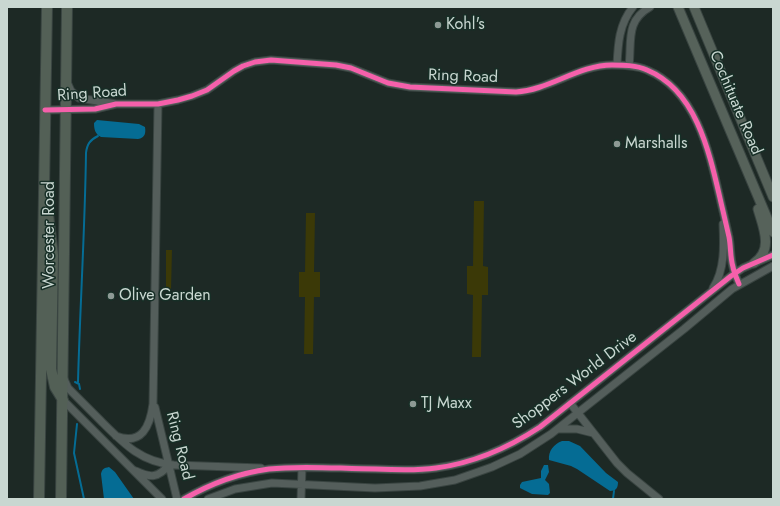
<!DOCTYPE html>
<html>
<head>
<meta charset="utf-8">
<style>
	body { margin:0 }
	#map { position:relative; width:780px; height:506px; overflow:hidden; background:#1d2925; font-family:Jost,sans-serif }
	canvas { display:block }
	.frame { position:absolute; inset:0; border:8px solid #c9d7d1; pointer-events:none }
</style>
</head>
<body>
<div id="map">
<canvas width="780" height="506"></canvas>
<div class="frame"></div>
</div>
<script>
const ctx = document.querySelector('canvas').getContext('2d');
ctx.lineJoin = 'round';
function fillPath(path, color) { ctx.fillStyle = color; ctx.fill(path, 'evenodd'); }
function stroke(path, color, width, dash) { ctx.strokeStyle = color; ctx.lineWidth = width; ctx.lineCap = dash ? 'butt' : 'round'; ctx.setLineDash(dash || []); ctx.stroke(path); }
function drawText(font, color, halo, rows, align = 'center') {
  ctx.font = font + ' Jost,sans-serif'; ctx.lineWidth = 3; ctx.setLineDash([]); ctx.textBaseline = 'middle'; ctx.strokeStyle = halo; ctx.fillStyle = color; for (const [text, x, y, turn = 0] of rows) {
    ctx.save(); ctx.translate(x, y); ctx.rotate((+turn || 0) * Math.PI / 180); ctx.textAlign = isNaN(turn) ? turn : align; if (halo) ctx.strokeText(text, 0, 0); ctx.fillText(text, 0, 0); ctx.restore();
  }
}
const green = new Path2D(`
	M 474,201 L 484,201 L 483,266 L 488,267 L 488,295 L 482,295 L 481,357 L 472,357 L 473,295 L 467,294 L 467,266 L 473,266 Z
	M 306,213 L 315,213 L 314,272 L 320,272 L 320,297 L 314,297 L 313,354 L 304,354 L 305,297 L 299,297 L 299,272 L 305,272 Z
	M 166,250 L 172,250 L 171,290 L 166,289 Z`);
const water = new Path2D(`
	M 97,120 L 139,124 L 145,127 C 146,133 145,138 138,139 L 101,137 C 95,134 94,129 94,123 Z
	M 562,441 L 569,441 L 580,446 L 606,473 L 618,482 C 618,488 616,491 610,491 L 577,469 L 571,466 L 549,460 C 548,451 554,444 562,441 Z
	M 544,465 L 548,465 L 549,472 L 545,480 L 549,484 L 550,493 L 548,495 L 532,494 L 520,488 L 520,485 L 522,482 L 541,478 L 541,471 Z
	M 109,467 L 115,472 L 134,499 L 104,499 L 101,474 C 102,469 104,468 109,467 Z`);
const stream = new Path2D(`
	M 75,382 L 79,384 L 80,389
	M 78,382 C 80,306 85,229 86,153 C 87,144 90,140 98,136
	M 77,424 L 74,453 L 84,499
	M 613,499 L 614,491`);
const minor = new Path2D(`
	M 617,65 C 618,44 619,24 633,7
	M 629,66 C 632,42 625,21 650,7
	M 67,82 L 71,91 L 79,98 L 116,104
	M 45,110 L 95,109 L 116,104 L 158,104 L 178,100 L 192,96 L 207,90 L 234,71 L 243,66 L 255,62 L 271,60 L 336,65 L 351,68 L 388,83 L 410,87 L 516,92 C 549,90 579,65 612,65 C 623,65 636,65 647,70 C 700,92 711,161 723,211 C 725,220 727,228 729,237 C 731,247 730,257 733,267 C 734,273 737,279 739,284
	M 713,288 C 725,270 724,245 723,224
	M 64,379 L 68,388 C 79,399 90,410 101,421 C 124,444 141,462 174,465 L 261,468
	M 63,400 L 162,499
	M 570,403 L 617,463 L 627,473 L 659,499
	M 155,407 L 177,499
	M 558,429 L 577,429 L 593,433
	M 116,436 C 142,446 150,426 153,404 L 158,104
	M 136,471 C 151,478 158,478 169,465
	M 184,499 C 210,484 239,473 269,469 C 304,465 341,469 376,469 C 396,470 416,471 436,468 C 474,463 508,448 540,427 L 731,276 L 743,268 L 773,255
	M 208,499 L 235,489 L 272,483 L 375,488 L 420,486 L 455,480 L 492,467 L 520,454 L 551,434 L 684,329 L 732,289 L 773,266
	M 301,499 L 302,468`);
const major = new Path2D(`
	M 678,7 L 773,232
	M 694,7 L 773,197
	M 754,263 C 774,250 763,227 758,209`);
const highway = new Path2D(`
	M 48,214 L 53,255 L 51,369 L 55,387 L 63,400
	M 39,499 L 47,7
	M 61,499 L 67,7`);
const cycleway = new Path2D(`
	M 45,110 L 95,109 L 116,104 L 158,104 L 178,100 L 192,96 L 207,90 L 234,71 L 243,66 L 255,62 L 271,60 L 336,65 L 351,68 L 388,83 L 410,87 L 516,92 C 549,90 579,65 612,65 C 623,65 636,65 647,70 C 700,92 711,161 723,211 C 725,220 727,228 729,237 C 731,247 730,257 733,267 C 734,273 737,279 739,284
	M 184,499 C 210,484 239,473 269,469 C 304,465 341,469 376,469 C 396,470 416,471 436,468 C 474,463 508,448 540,427 L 731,276 L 743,268 L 773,255`);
const markers = [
	[438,25,4,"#8d9a95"],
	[617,144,4,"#8d9a95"],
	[111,296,4,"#8d9a95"],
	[413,404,4,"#8d9a95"]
];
const poiNames = [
	["Kohl's",446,25],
	["Marshalls",625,144],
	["Olive Garden",119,296],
	["TJ Maxx",421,404]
];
const streetNames = [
	["Ring Road",463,77,2],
	["Ring Road",92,94,-4],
	["Cochituate Road",735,103,67],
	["Worcester Road",50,235,-90],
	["Shoppers World Drive",575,381,-37],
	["Ring Road",179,446,76]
];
fillPath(green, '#3b3907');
fillPath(water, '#056c94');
stroke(stream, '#056c94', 2);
stroke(minor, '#394441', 9);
stroke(major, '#394441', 11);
stroke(highway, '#394441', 12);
stroke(minor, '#545e5b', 7);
stroke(major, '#56625a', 9);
stroke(highway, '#536056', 10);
stroke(cycleway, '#f560ab', 5);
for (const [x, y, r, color] of markers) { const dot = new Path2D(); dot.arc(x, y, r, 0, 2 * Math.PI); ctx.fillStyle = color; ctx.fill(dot); stroke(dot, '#172f27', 1.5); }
drawText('16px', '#c9d7d1', '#172f27', poiNames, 'left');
drawText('16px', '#c9d7d1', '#172f27', streetNames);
</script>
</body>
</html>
